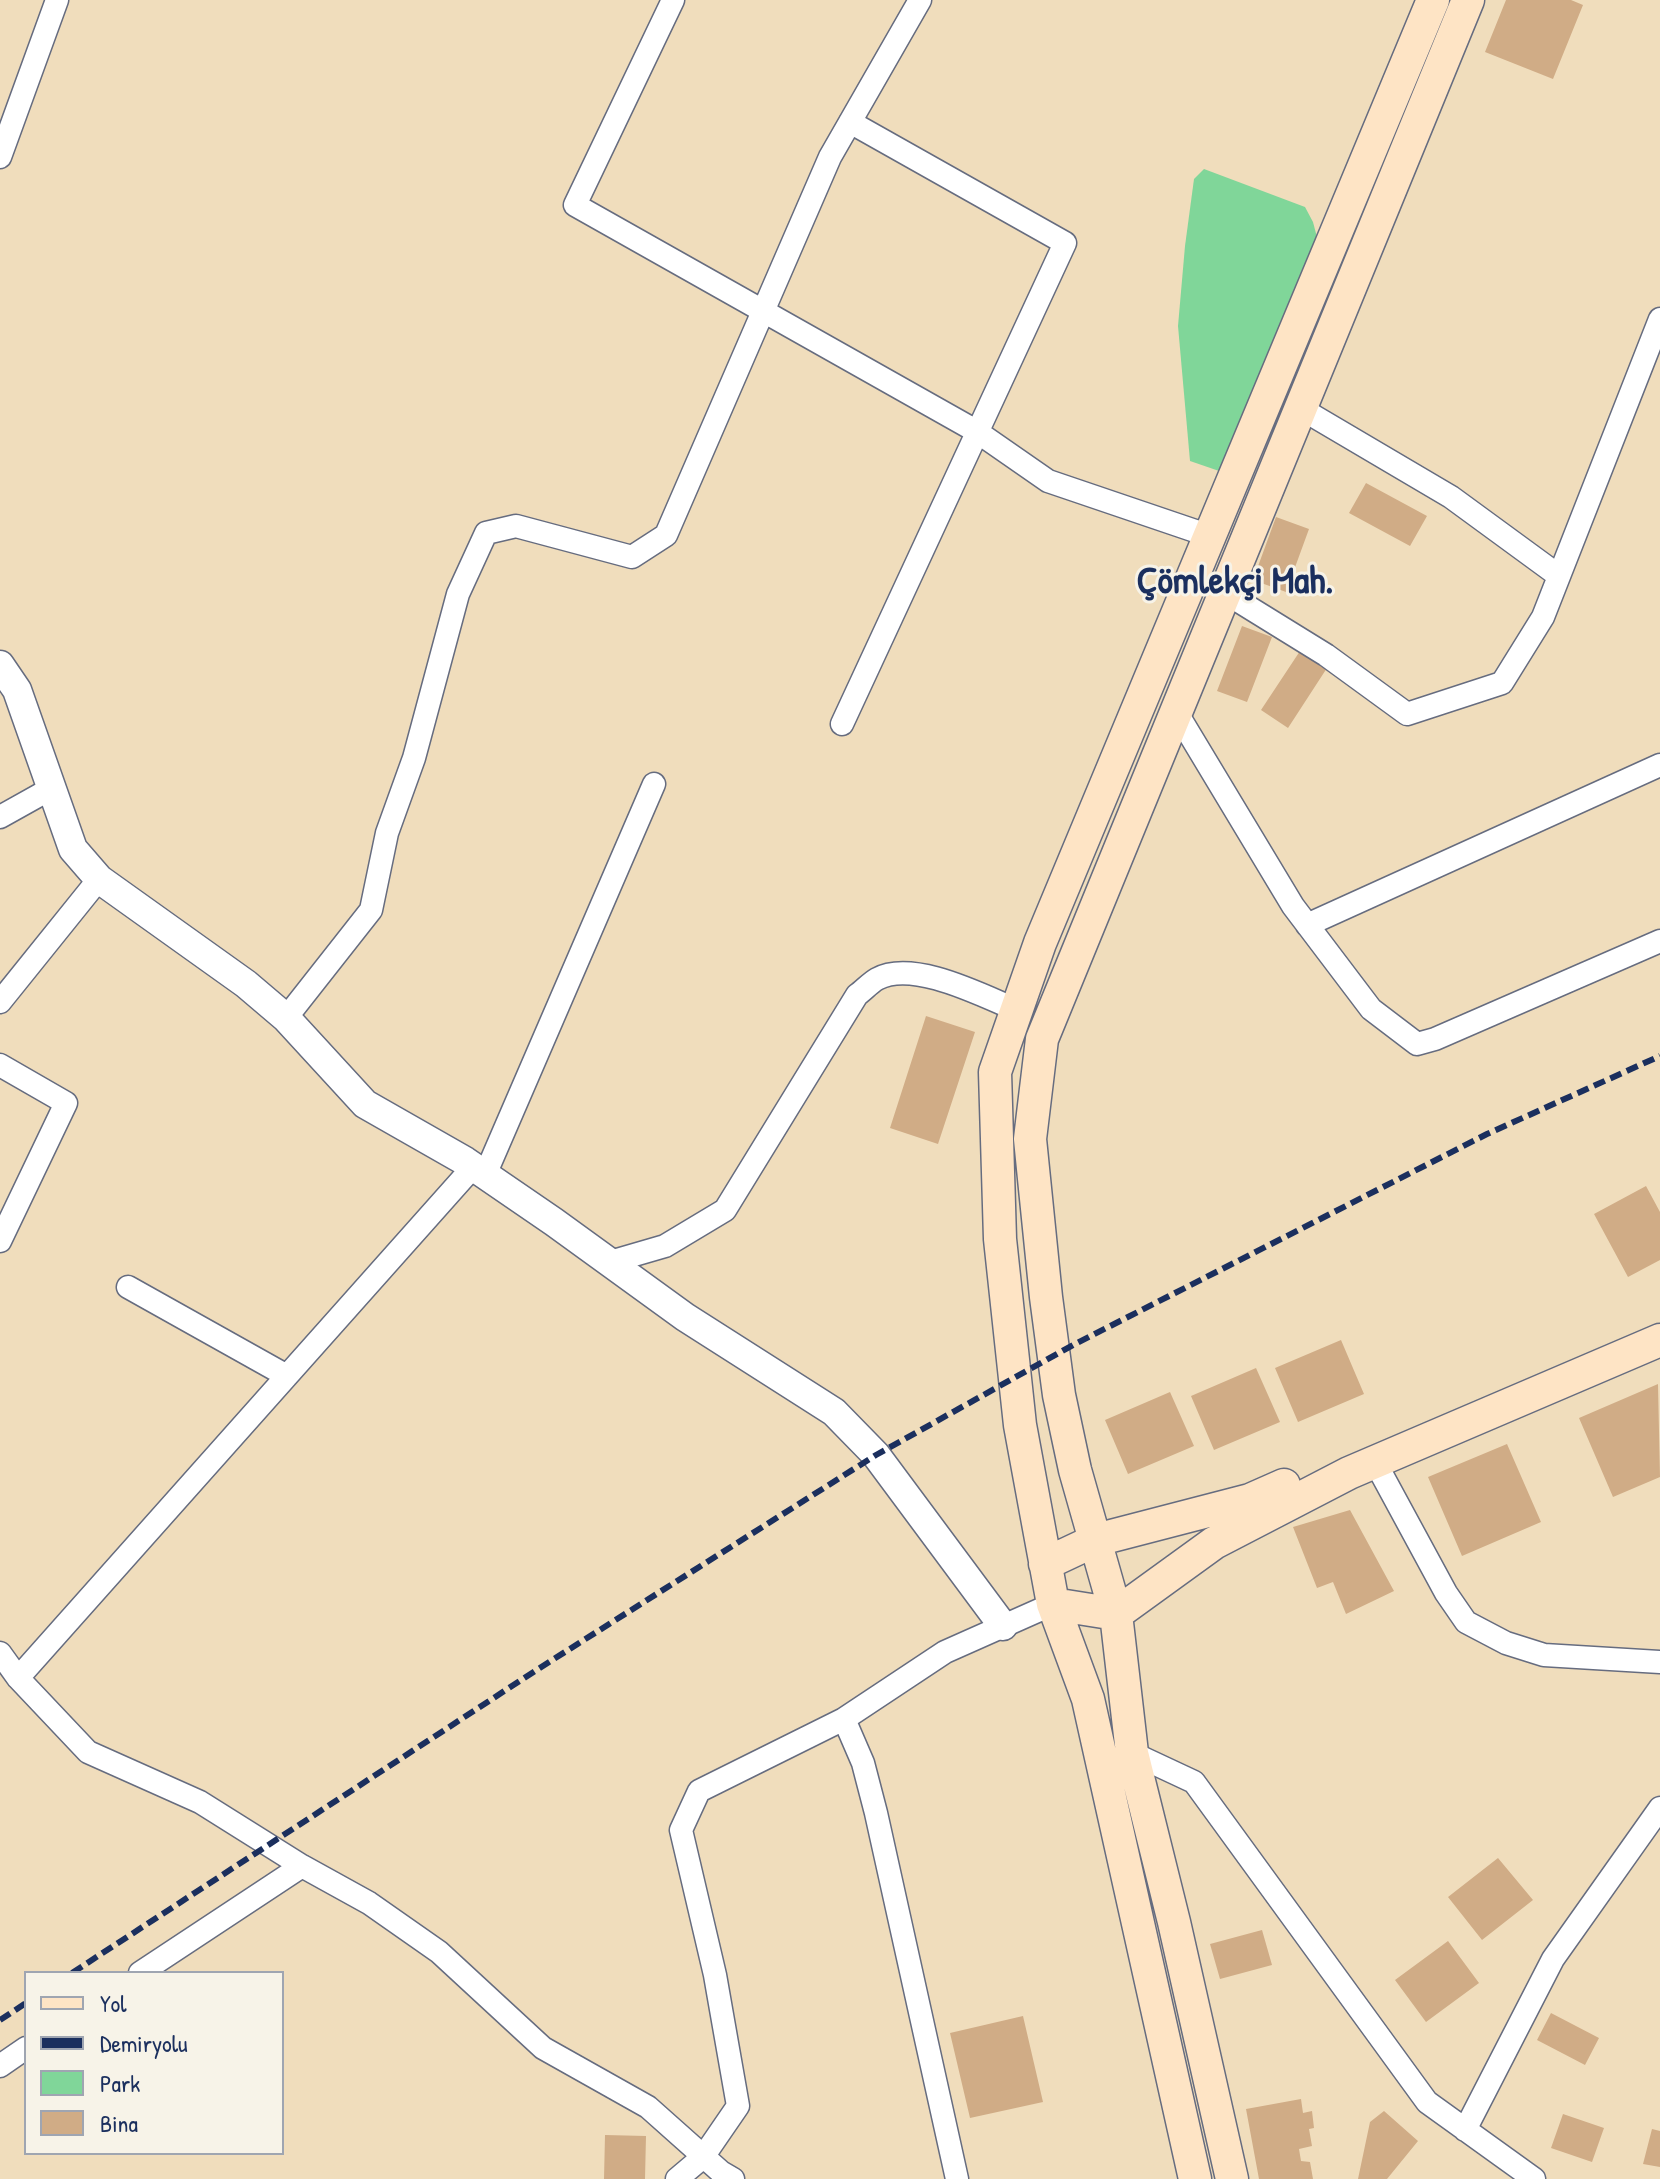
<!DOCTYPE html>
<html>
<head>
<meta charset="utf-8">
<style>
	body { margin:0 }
	#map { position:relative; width:1660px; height:2179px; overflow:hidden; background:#f0ddbc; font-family:"Patrick Hand",sans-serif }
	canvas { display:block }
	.legend { position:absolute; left:24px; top:1971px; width:260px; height:184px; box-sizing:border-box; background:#f7f3e8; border:2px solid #9fa5b1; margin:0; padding:10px 14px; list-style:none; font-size:24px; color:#1b2f5e }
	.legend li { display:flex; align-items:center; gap:16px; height:40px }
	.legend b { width:40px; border:2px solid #9fa5b1 }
</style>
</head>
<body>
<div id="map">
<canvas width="1660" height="2179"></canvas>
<ul class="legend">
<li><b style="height:10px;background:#fee4c5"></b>Yol</li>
<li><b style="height:10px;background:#1b2f5e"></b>Demiryolu</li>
<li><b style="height:22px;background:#80d699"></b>Park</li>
<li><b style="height:22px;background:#d0ac86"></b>Bina</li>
</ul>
</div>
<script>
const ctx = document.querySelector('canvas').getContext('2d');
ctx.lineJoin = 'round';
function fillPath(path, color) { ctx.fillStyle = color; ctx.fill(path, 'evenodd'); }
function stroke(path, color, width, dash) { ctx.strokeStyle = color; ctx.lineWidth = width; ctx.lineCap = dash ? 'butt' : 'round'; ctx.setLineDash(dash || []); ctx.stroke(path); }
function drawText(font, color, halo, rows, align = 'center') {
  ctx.font = font + ' "Patrick Hand",sans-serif'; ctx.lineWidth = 6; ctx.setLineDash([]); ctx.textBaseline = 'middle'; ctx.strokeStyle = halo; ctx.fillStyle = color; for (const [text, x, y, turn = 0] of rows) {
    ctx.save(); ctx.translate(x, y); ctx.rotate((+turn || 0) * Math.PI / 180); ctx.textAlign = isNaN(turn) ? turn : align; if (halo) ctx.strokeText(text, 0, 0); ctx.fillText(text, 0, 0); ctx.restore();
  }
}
const green = new Path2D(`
	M 1204,169 L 1305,207 L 1313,222 L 1318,241 L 1222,472 L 1190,461 L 1178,326 L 1185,246 L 1194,179 Z`);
const building = new Path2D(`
	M 1506,0 L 1571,0 L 1583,5 L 1553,79 L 1485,52 Z
	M 1366,483 L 1427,516 L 1410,546 L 1349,513 Z
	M 1276,517 L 1309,529 L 1286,592 L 1253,580 Z
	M 1242,626 L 1272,637 L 1247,702 L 1217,691 Z
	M 1300,651 L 1327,668 L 1288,728 L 1261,710 Z
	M 926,1016 L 975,1032 L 938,1144 L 890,1128 Z
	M 1646,1186 L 1660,1212 L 1660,1260 L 1628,1277 L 1594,1214 Z
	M 1341,1340 L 1364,1394 L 1298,1422 L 1275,1368 Z
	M 1256,1368 L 1280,1422 L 1214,1450 L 1191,1396 Z
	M 1658,1384 L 1660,1477 L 1613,1497 L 1579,1418 Z
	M 1170,1392 L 1194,1446 L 1128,1474 L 1105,1420 Z
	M 1507,1444 L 1541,1522 L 1462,1556 L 1428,1477 Z
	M 1350,1510 L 1394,1591 L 1346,1614 L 1333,1582 L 1317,1588 L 1293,1527 Z
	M 1498,1858 L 1533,1900 L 1482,1940 L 1448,1897 Z
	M 1262,1930 L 1272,1965 L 1220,1979 L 1210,1944 Z
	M 1448,1941 L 1479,1983 L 1426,2022 L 1395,1980 Z
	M 1551,2013 L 1599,2038 L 1585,2065 L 1537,2040 Z
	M 1023,2016 L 1043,2102 L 970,2118 L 950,2033 Z
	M 1301,2099 L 1303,2113 L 1312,2111 L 1314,2128 L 1309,2129 L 1312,2146 L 1299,2149 L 1301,2161 L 1310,2162 L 1313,2179 L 1259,2179 L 1246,2109 Z
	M 1384,2111 L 1418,2141 L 1387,2179 L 1358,2179 L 1370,2122 Z
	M 1563,2114 L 1604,2128 L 1592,2162 L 1551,2148 Z
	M 1652,2129 L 1660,2131 L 1660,2167 L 1643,2164 Z
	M 605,2135 L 646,2136 L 645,2179 L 604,2179 Z`);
const minor = new Path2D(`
	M 673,0 L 575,205 L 976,431 L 1048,481 L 1210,536
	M 0,157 L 57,0
	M 1300,408 L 1451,497 L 1559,576
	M 1224,592 L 1326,655 L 1407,714 L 1502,683 L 1543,617 L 1660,319
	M 1175,710 L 1293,906 L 1371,1009 L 1417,1044 L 1435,1039 L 1660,941
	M 842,724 L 1065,243 L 850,122
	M 0,817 L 52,788
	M 1307,925 L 1660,765
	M 0,1002 L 99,879
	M 286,1018 L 371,910 L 387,833 L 414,758 L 458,594 L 486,533 L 516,526 L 632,557 L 666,535 L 830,157 L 920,0
	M 0,1065 L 66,1103 L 0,1241
	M 485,1175 L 654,784
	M 610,1262 L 665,1246 L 725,1210 L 857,995 C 864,990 870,983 877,979 C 913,959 983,996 1017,1010
	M 128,1287 L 287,1376
	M 1375,1462 L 1446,1593 L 1466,1622 L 1506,1643 L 1544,1655 L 1660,1662
	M 0,1653 L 18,1678 L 88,1752 L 200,1802 L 302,1866 L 369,1903 L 439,1952 L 543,2048 L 648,2107 L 721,2172 L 733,2179
	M 18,1678 L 473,1167
	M 844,1719 L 863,1763 L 876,1813 L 957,2179
	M 1132,1753 L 1194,1782 L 1427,2102 L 1534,2179
	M 140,1973 L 302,1866
	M 0,2066 L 26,2048
	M 1465,2130 L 1553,1959 L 1660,1808
	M 677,2179 L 703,2157 L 738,2106 L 715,1975 L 681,1830 L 699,1791 L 844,1719 L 945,1652 L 1053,1604`);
const tertiary = new Path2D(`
	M 0,665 L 17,690 L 73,849 L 99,879 L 246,984 L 286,1018 L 365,1104 L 465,1161 L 554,1222 L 685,1317 L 834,1412 L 876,1455 L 1003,1626`);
const secondary = new Path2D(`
	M 1045,1564 L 1096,1540 L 1250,1500 L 1284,1485
	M 1053,1604 L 1116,1614 L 1214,1543 L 1349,1473 L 1660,1340
	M 1195,2179 L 1088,1699 L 1053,1604 L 1020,1425 L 1000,1239 L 995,1072 L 1040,943 L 1433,0
	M 1232,2179 L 1174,1922 L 1132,1753 L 1116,1614 L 1075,1470 L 1059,1395 L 1046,1297 L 1030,1139 L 1042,1039 L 1468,0`);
const rail = new Path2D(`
	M 72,1973 L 535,1671 L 876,1455 L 1073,1345 L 1487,1134 L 1660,1056
	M 0,2020 L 26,2003`);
const districtNames = [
	["Çömlekçi Mah.",1235,583]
];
fillPath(green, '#80d699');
fillPath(building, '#d0ac86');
stroke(minor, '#666c7f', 25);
stroke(tertiary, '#666c7f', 31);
stroke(secondary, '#666c7f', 35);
stroke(minor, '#fff', 22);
stroke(tertiary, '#fff', 28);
stroke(secondary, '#fee4c5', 32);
stroke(rail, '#1b2f5e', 6, [12, 6]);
drawText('bold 38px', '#1b2f5e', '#f7f3e8', districtNames);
</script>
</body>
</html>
